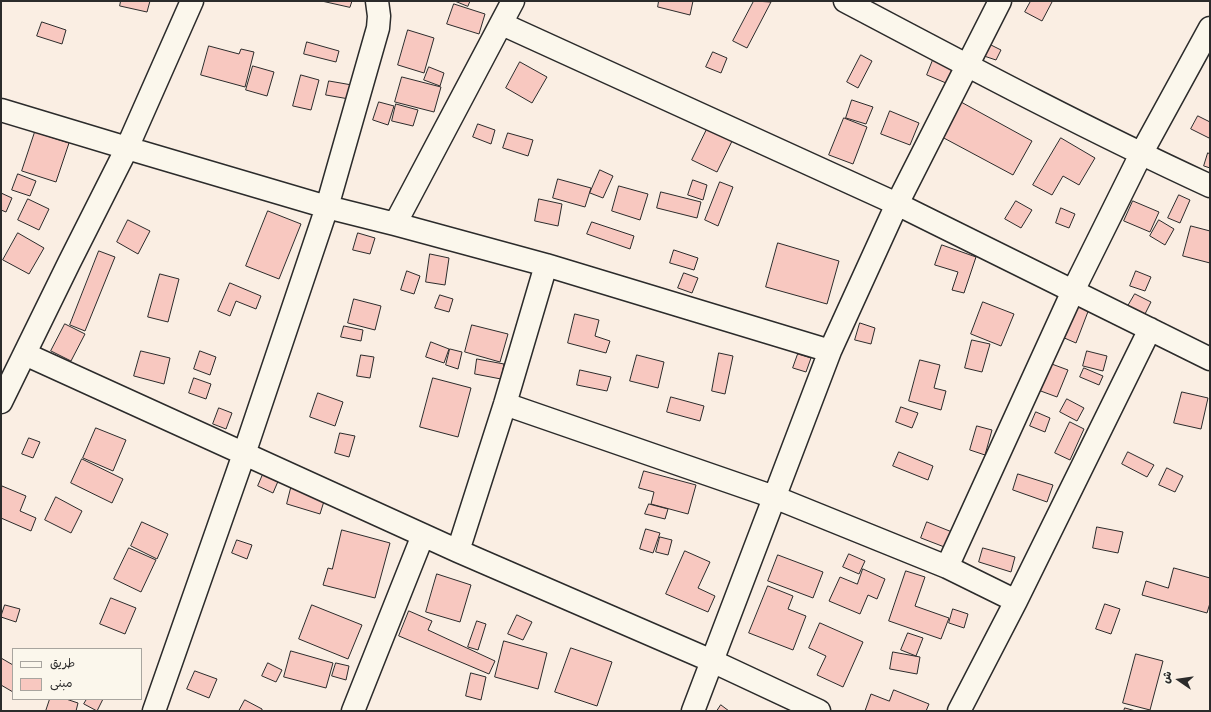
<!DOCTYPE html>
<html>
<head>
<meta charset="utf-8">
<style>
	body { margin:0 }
	#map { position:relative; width:1211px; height:712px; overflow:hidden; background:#faeee3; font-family:"Balsamiq Sans","Playpen Sans Arabic",sans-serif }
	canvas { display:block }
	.frame { position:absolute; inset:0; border:2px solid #2b2b2b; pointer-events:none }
	.legend { position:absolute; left:12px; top:648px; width:130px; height:52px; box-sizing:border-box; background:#fbf7ec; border:1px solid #a8a59f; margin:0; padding:5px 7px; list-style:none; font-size:12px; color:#2b2b2b }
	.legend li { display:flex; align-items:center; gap:8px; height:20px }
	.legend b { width:20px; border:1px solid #a8a59f }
	.north { position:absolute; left:1159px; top:660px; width:40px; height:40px; -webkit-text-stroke:3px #fbf7ec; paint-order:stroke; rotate:283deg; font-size:11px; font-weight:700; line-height:16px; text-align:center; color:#2b2b2b }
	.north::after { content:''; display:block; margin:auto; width:14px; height:18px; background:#2b2b2b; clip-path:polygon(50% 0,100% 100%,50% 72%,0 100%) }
</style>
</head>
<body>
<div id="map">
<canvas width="1211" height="712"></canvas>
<div class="frame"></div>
<ul class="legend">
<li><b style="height:5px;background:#fbf7ec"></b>طريق</li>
<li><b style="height:11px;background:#f8c8c0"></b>مبنى</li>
</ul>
<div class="north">ش</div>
</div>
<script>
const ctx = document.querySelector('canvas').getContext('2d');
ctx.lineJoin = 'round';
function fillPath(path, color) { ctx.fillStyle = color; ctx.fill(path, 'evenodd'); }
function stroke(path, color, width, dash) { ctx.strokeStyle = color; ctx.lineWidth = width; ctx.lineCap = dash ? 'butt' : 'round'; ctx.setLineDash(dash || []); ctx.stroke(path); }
const building = new Path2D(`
	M 121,1 L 150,1 L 147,12 L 120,6 Z
	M 322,1 L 352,1 L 350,7 Z
	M 455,1 L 470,1 L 468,6 Z
	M 659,1 L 693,1 L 690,15 L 658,7 Z
	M 754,1 L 771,2 L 747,48 L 733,41 Z
	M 1031,1 L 1051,1 L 1052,2 L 1042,21 L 1025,12 Z
	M 454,4 L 485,14 L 479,34 L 447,24 Z
	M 42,22 L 66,30 L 62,44 L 37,36 Z
	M 408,30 L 434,38 L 424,73 L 398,65 Z
	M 307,42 L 339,51 L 336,62 L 304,54 Z
	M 989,44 L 1001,50 L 996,60 L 984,56 Z
	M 209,46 L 239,54 L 241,49 L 254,52 L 245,87 L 201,75 Z
	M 713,52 L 727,58 L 721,73 L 706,67 Z
	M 861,55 L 872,61 L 858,88 L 847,82 Z
	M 935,55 L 955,63 L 946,83 L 927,75 Z
	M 520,62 L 547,77 L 532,103 L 506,88 Z
	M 253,66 L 274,72 L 267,96 L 246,90 Z
	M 429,67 L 444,73 L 440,86 L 424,80 Z
	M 301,75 L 319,80 L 311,110 L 293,106 Z
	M 402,77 L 441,87 L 434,112 L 395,102 Z
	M 329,81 L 352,85 L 349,99 L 326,95 Z
	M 852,100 L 873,107 L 866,124 L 846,118 Z
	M 379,102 L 394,106 L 388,125 L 373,120 Z
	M 961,102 L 1032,141 L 1013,175 L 942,137 Z
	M 396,104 L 418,110 L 413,126 L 392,121 Z
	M 890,111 L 919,123 L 910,145 L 881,134 Z
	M 1198,116 L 1210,122 L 1210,136 L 1209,138 L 1191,129 Z
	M 844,118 L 867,127 L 853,164 L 829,155 Z
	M 710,123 L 735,135 L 717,172 L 692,160 Z
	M 478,124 L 495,130 L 491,144 L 473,137 Z
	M 35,132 L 69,143 L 56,182 L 22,171 Z
	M 508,133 L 533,140 L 528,156 L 503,148 Z
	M 1061,138 L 1095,158 L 1079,185 L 1063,176 L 1052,195 L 1033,185 Z
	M 1208,153 L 1210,154 L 1210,168 L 1204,166 Z
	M 600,170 L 613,176 L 603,198 L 590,193 Z
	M 18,174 L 36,181 L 30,196 L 12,190 Z
	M 558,179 L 591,188 L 585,207 L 553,198 Z
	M 693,180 L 707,185 L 703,200 L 688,195 Z
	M 720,182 L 733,187 L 718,226 L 705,220 Z
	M 619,186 L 648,194 L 640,220 L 612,211 Z
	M 661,192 L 701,202 L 697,218 L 657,208 Z
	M 1,193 L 12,198 L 6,212 L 1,210 Z
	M 1179,195 L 1190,200 L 1180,223 L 1168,218 Z
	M 28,199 L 49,209 L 39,230 L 18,220 Z
	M 539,199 L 562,204 L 558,226 L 535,221 Z
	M 1016,201 L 1032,210 L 1021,228 L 1005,219 Z
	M 1133,201 L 1159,212 L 1150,232 L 1124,221 Z
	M 1061,208 L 1075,214 L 1069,228 L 1056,223 Z
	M 268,211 L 301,224 L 279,279 L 246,266 Z
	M 128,220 L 150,231 L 138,254 L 117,242 Z
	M 1159,220 L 1174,229 L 1165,245 L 1150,236 Z
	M 592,222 L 634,236 L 630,249 L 587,234 Z
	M 1191,226 L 1210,231 L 1210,263 L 1183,256 Z
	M 18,233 L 44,248 L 29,274 L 3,260 Z
	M 358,233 L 375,238 L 370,254 L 353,250 Z
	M 778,243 L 839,261 L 827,304 L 766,287 Z
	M 942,245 L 976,257 L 964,293 L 952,290 L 958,272 L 935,265 Z
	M 674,250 L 698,258 L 694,270 L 670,263 Z
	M 99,251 L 115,257 L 85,331 L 70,325 Z
	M 430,254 L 449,258 L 445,285 L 426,282 Z
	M 407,271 L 420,276 L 414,294 L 401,290 Z
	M 1136,271 L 1151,277 L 1145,291 L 1130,286 Z
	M 684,273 L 698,278 L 692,293 L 678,288 Z
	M 160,274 L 179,279 L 168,322 L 148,317 Z
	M 230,283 L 261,296 L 256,309 L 236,301 L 230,316 L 218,311 Z
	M 1135,294 L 1151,302 L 1145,314 L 1128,306 Z
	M 440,295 L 453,299 L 449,312 L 435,308 Z
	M 354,299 L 381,306 L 375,330 L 348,323 Z
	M 983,302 L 1014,314 L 1001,346 L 971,334 Z
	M 1075,304 L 1089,309 L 1076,343 L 1062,337 Z
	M 575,314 L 599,320 L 595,336 L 610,341 L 606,353 L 568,343 Z
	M 860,323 L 875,328 L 871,344 L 855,340 Z
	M 65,324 L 85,334 L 71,361 L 51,351 Z
	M 472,325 L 508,334 L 500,362 L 465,352 Z
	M 344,326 L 363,330 L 361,341 L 341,337 Z
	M 972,340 L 990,344 L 982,372 L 965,368 Z
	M 431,342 L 449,349 L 444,363 L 426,357 Z
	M 450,349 L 462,352 L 458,369 L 446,365 Z
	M 141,351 L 170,358 L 164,384 L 134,376 Z
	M 200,351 L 216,357 L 210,375 L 194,369 Z
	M 1087,351 L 1107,356 L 1103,371 L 1083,366 Z
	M 719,353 L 733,356 L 725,394 L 712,391 Z
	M 798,354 L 811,358 L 806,372 L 793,368 Z
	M 361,355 L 374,357 L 370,378 L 357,376 Z
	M 637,355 L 664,362 L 658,388 L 630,381 Z
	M 477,359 L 504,364 L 501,379 L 475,374 Z
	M 920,360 L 940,365 L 934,388 L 946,391 L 941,410 L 909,401 Z
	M 1049,363 L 1068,370 L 1057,397 L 1038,390 Z
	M 1084,368 L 1103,376 L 1099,385 L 1080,377 Z
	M 580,370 L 611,377 L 607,391 L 577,385 Z
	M 194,378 L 211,384 L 206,399 L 189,393 Z
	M 433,378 L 471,388 L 458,437 L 420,427 Z
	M 1182,392 L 1208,398 L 1201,429 L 1174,423 Z
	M 318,393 L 343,402 L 335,426 L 310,417 Z
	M 671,397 L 704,406 L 700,421 L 667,412 Z
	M 1067,399 L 1084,408 L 1077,421 L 1060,412 Z
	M 901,407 L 918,413 L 912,428 L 896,422 Z
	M 219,408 L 232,413 L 226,429 L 213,424 Z
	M 1036,412 L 1050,418 L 1045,432 L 1030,426 Z
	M 1070,422 L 1084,429 L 1070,460 L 1055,453 Z
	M 977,426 L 992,430 L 985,455 L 970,450 Z
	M 96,428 L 126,440 L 113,471 L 83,458 Z
	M 340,433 L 355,436 L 349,457 L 335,453 Z
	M 29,438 L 40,442 L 33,458 L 22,454 Z
	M 899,452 L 933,466 L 928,480 L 893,466 Z
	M 1128,452 L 1154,465 L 1147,477 L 1122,464 Z
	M 82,459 L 123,479 L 112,503 L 71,483 Z
	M 1167,468 L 1183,476 L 1175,492 L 1159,485 Z
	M 644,471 L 696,485 L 688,514 L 651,504 L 654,492 L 639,488 Z
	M 264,472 L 279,479 L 273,493 L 258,486 Z
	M 1018,474 L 1053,485 L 1047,502 L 1013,490 Z
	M 2,486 L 26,496 L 20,511 L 36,518 L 31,531 L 1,518 Z
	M 291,488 L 325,498 L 320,514 L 287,504 Z
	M 56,497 L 82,511 L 71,533 L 45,520 Z
	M 649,504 L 668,509 L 665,519 L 645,514 Z
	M 142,522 L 168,534 L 157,559 L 131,546 Z
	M 927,522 L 952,532 L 947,548 L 921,538 Z
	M 1097,527 L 1123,532 L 1118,553 L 1093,548 Z
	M 646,529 L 660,533 L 653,553 L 640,549 Z
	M 342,530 L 390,543 L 375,598 L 323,585 L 328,568 L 332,569 Z
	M 660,537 L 672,540 L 668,555 L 656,552 Z
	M 237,540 L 252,545 L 247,559 L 232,553 Z
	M 129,548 L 156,560 L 141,592 L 114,579 Z
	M 983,548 L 1015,557 L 1011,572 L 979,562 Z
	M 685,551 L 710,562 L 698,588 L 715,596 L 708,612 L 666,594 Z
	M 849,554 L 865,561 L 859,574 L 843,567 Z
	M 778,555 L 823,572 L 813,598 L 768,581 Z
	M 1174,568 L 1210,578 L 1210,603 L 1207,613 L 1142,595 L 1146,581 L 1168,588 Z
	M 863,569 L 885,579 L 877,599 L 868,595 L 860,614 L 829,601 L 840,577 L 857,584 Z
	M 906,571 L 925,577 L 915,606 L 949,618 L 941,639 L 889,621 Z
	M 437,574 L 471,585 L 460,622 L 426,612 Z
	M 768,586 L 793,596 L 788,609 L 806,616 L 793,650 L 749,633 Z
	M 111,598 L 136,608 L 125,634 L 100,624 Z
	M 1105,604 L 1120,609 L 1111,634 L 1096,629 Z
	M 5,605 L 20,609 L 16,622 L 1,617 Z
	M 312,605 L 362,625 L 348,659 L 299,639 Z
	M 953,609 L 968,614 L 964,628 L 949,623 Z
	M 409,611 L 432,621 L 428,630 L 495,661 L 489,674 L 399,636 Z
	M 517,615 L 532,622 L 523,640 L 508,634 Z
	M 477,621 L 486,624 L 478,650 L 468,647 Z
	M 820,623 L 863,642 L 843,687 L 817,675 L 826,656 L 809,648 Z
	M 908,633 L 923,638 L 916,656 L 901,650 Z
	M 504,641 L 547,653 L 538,689 L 495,677 Z
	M 571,648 L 612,662 L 597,706 L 555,692 Z
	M 291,651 L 333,663 L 326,688 L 284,677 Z
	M 893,652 L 920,657 L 917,674 L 890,669 Z
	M 1136,654 L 1163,661 L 1150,710 L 1123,703 Z
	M 1,658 L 13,665 L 13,692 L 1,685 Z
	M 268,663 L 282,670 L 276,682 L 262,676 Z
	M 336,663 L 349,666 L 346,680 L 332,676 Z
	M 195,671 L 217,679 L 209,698 L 187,689 Z
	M 471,673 L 486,677 L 481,700 L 466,696 Z
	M 894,690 L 929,704 L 926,711 L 865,711 L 871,694 L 889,701 Z
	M 50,699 L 66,699 L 78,703 L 76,711 L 46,711 Z
	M 87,699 L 103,699 L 97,711 L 84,704 Z
	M 245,700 L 262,709 L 262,711 L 239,711 Z
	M 721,705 L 729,711 L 717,711 Z
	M 1125,708 L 1136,711 L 1124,711 Z`);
const minor = new Path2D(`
	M 845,1 C 966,65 1086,129 1210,186
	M 502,24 L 897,204 L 1210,359
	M 1,110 L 127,148 L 327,207 L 395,224 L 546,265 L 830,351
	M 395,224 L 513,1
	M 25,354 L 458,551 L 712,661 L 819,711
	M 1,402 L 69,263 L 127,148 L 192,1
	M 505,404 L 774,497 L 947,567 L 1016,601
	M 458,551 L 505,404 L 546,265
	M 947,567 L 1073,291 L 1141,154 L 1210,28
	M 154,711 L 244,454 L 327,207 L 378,28 L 379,16 L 377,1
	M 353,711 L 423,535
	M 693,711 L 830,351 L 897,204 L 1000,1
	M 959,711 L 1016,601 L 1150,329`);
fillPath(building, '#f8c8c0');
stroke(building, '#2b2b2b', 1);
stroke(minor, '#2b2b2b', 25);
stroke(minor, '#fbf7ec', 22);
</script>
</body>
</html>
